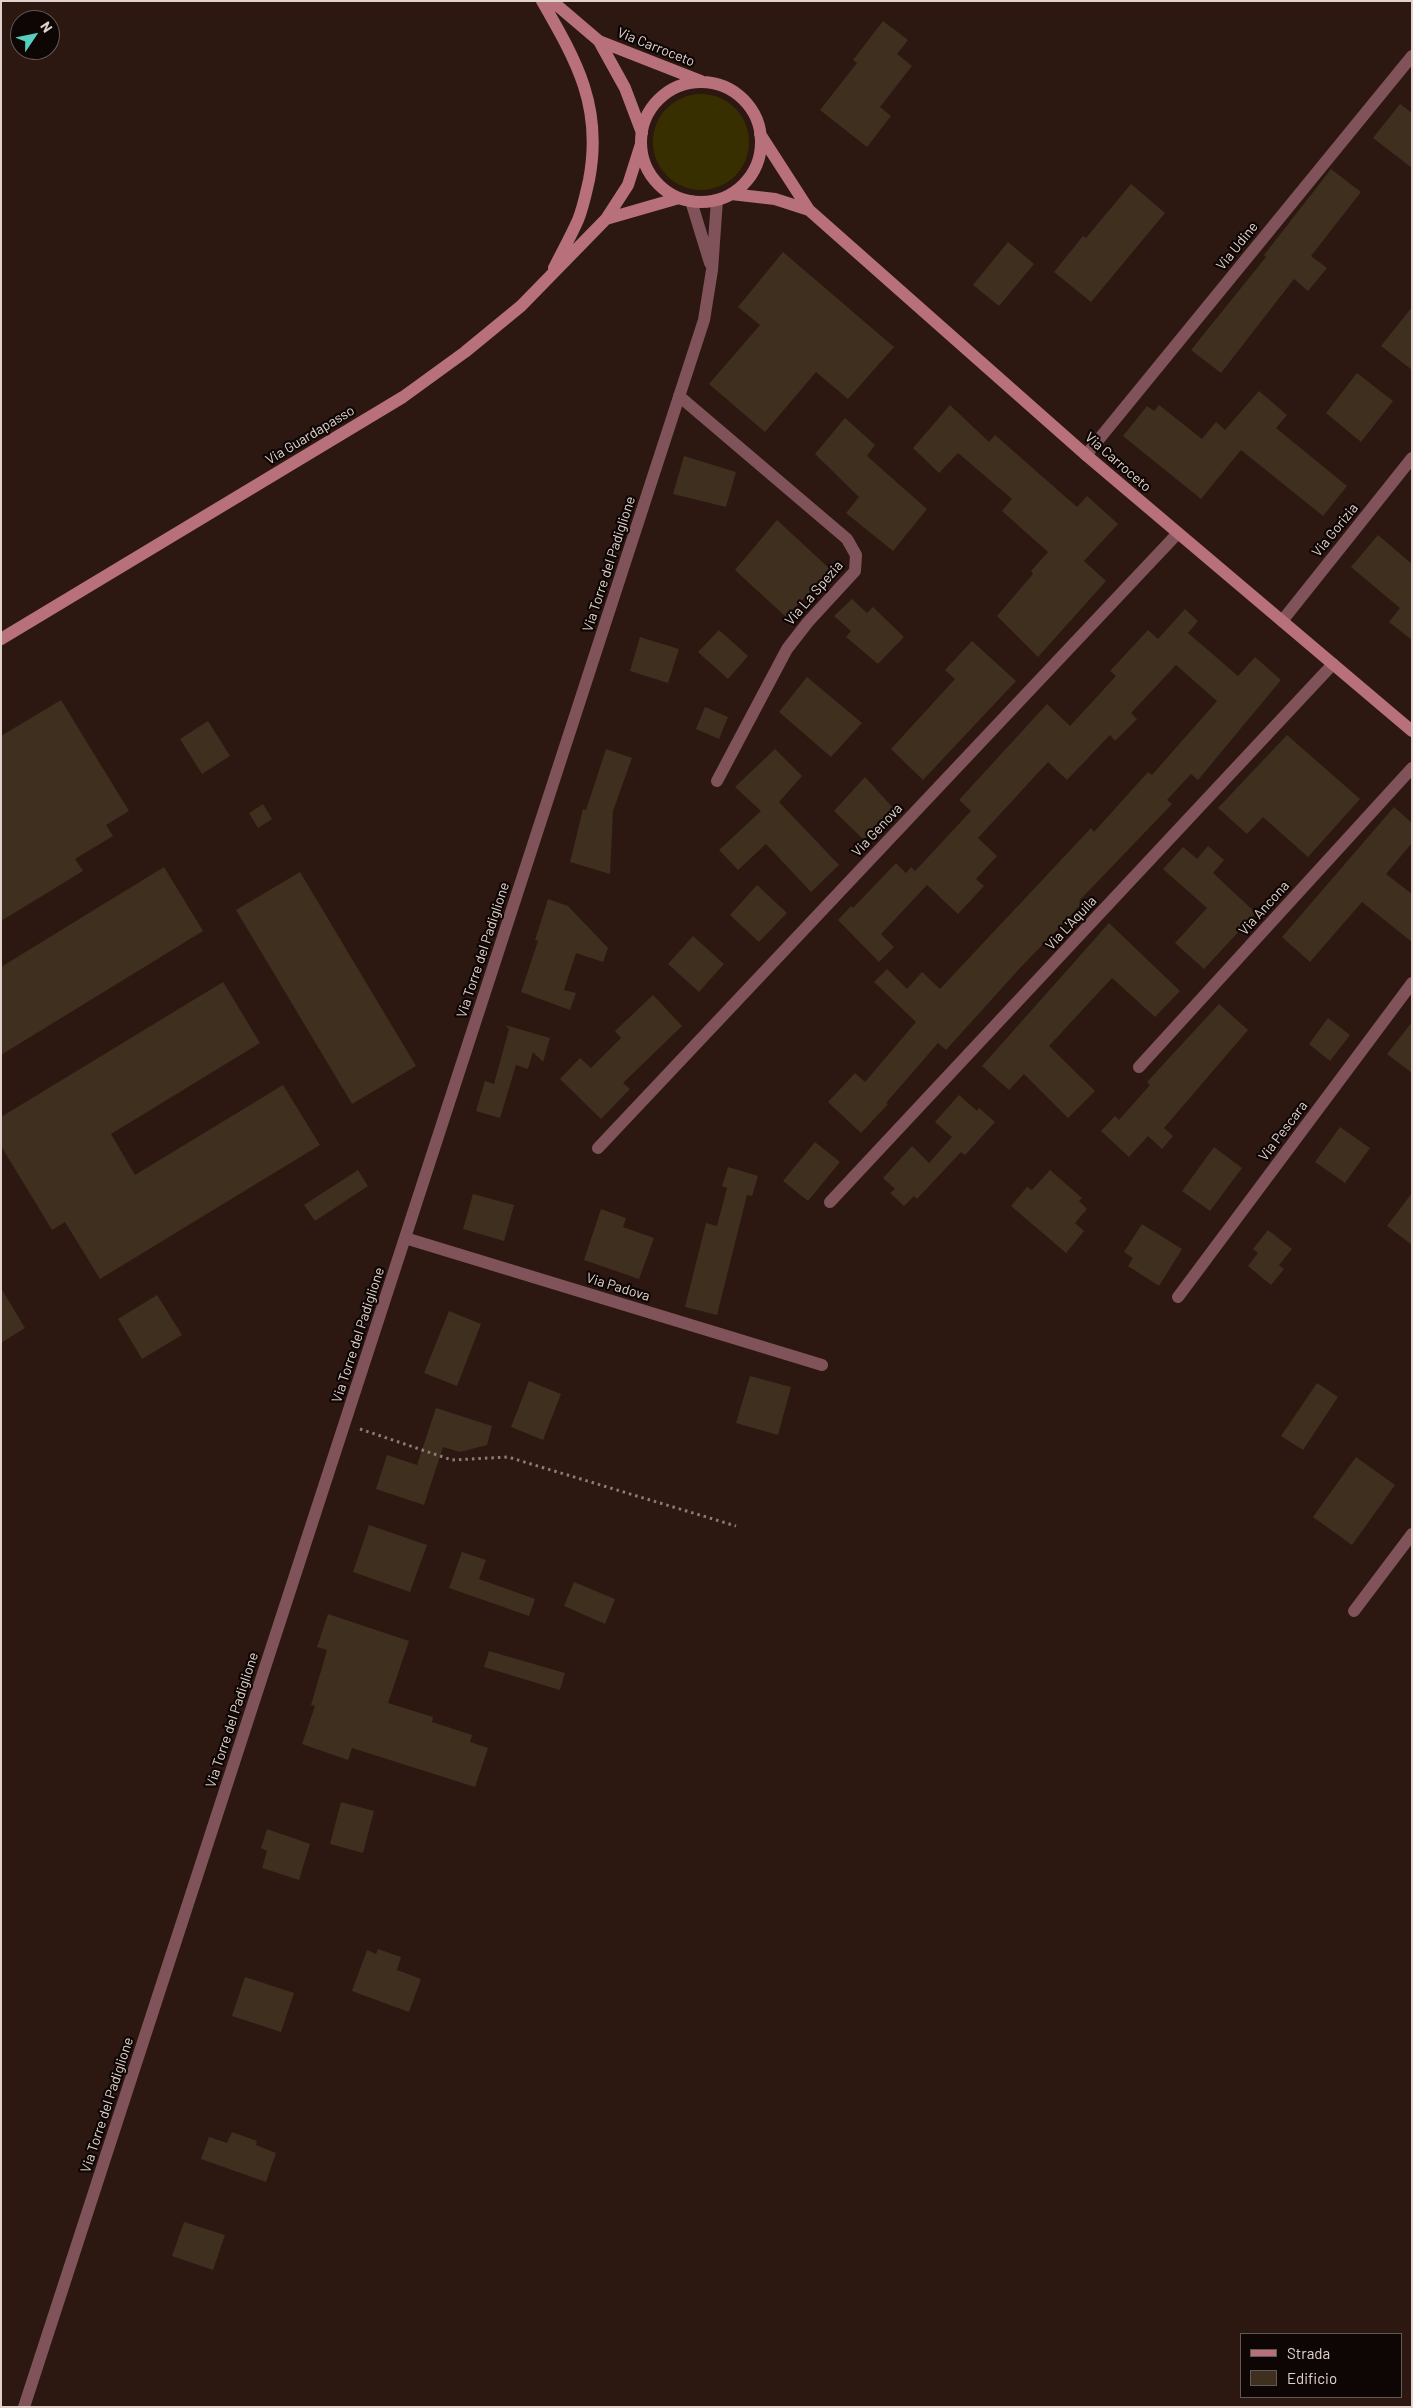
<!DOCTYPE html>
<html>
<head>
<meta charset="utf-8">
<style>
	body { margin:0 }
	#map { position:relative; width:1413px; height:2408px; overflow:hidden; background:#2c1811; font-family:Barlow,sans-serif }
	canvas { display:block }
	.frame { position:absolute; inset:0; border:2px solid #e1d2cd; pointer-events:none }
	.legend { position:absolute; left:1240px; top:2333px; width:162px; height:65px; box-sizing:border-box; background:#0e0604; border:1px solid #625854; margin:0; padding:6px 9px; list-style:none; font-size:15px; color:#e1d2cd }
	.legend li { display:flex; align-items:center; gap:10px; height:25px }
	.legend b { width:25px; border:1px solid #625854 }
	.north { position:absolute; left:10px; top:10px; width:50px; height:50px; box-sizing:border-box; background:#0e0604; border:1px solid #625854; border-radius:50%; rotate:56deg; font-size:14px; font-weight:700; line-height:20px; text-align:center; color:#e1d2cd }
	.north::after { content:''; display:block; margin:auto; width:18px; height:22px; background:#58cec0; clip-path:polygon(50% 0,100% 100%,50% 72%,0 100%) }
</style>
</head>
<body>
<div id="map">
<canvas width="1413" height="2408"></canvas>
<div class="frame"></div>
<ul class="legend">
<li><b style="height:6px;background:#b8717b"></b>Strada</li>
<li><b style="height:14px;background:#3f2f1e"></b>Edificio</li>
</ul>
<div class="north">N</div>
</div>
<script>
const ctx = document.querySelector('canvas').getContext('2d');
ctx.lineJoin = 'round';
function fillPath(path, color) { ctx.fillStyle = color; ctx.fill(path, 'evenodd'); }
function stroke(path, color, width, dash) { ctx.strokeStyle = color; ctx.lineWidth = width; ctx.lineCap = dash ? 'butt' : 'round'; ctx.setLineDash(dash || []); ctx.stroke(path); }
function drawText(font, color, halo, rows, align = 'center') {
  ctx.font = font + ' Barlow,sans-serif'; ctx.lineWidth = 4.5; ctx.setLineDash([]); ctx.textBaseline = 'middle'; ctx.strokeStyle = halo; ctx.fillStyle = color; for (const [text, x, y, turn = 0] of rows) {
    ctx.save(); ctx.translate(x, y); ctx.rotate((+turn || 0) * Math.PI / 180); ctx.textAlign = isNaN(turn) ? turn : align; if (halo) ctx.strokeText(text, 0, 0); ctx.fillText(text, 0, 0); ctx.restore();
  }
}
const green = new Path2D(`
	M653 142a48 48 0 1 1 96 0a48 48 0 1 1-96 0Z`);
const building = new Path2D(`
	M 883,21 L 908,40 L 897,54 L 912,66 L 880,107 L 891,116 L 867,147 L 820,110 L 857,63 L 853,60 Z
	M 1400,104 L 1412,113 L 1412,168 L 1373,138 Z
	M 1331,169 L 1361,192 L 1311,256 L 1327,268 L 1308,291 L 1294,279 L 1221,373 L 1191,350 L 1266,257 L 1264,255 Z
	M 1131,184 L 1165,213 L 1091,302 L 1054,272 L 1083,236 L 1086,238 Z
	M 1008,242 L 1034,264 L 999,306 L 973,285 Z
	M 783,252 L 894,347 L 848,399 L 816,372 L 765,432 L 709,384 L 760,325 L 738,307 Z
	M 1412,307 L 1412,370 L 1381,346 Z
	M 1357,373 L 1393,401 L 1361,442 L 1326,413 Z
	M 1259,391 L 1287,415 L 1276,428 L 1347,486 L 1323,516 L 1241,450 L 1201,499 L 1123,436 L 1147,406 L 1154,411 L 1159,405 L 1202,439 L 1216,422 L 1225,430 Z
	M 950,405 L 989,442 L 995,435 L 1077,507 L 1087,496 L 1118,524 L 1084,561 L 1106,581 L 1038,657 L 997,616 L 1033,574 L 1031,571 L 1048,552 L 1002,511 L 1012,499 L 958,453 L 939,473 L 913,448 Z
	M 845,418 L 875,445 L 867,456 L 927,509 L 893,551 L 846,513 L 859,497 L 815,454 Z
	M 684,456 L 736,472 L 726,507 L 673,494 Z
	M 777,520 L 831,570 L 786,617 L 735,570 Z
	M 1378,535 L 1412,564 L 1412,640 L 1389,622 L 1400,608 L 1351,567 Z
	M 852,599 L 867,613 L 873,607 L 904,637 L 878,664 L 846,637 L 851,631 L 834,616 Z
	M 1185,609 L 1198,621 L 1188,633 L 1238,676 L 1255,657 L 1281,680 L 1198,780 L 1191,774 L 1167,800 L 1172,804 L 1079,901 L 1082,903 L 1058,929 L 1020,968 L 946,1050 L 938,1043 L 886,1103 L 888,1104 L 861,1133 L 828,1102 L 855,1073 L 865,1082 L 916,1022 L 874,982 L 887,969 L 907,989 L 922,972 L 940,989 L 1091,828 L 1094,832 L 1148,772 L 1152,775 L 1217,701 L 1176,665 L 1131,713 L 1137,719 L 1115,741 L 1110,735 L 1067,780 L 1048,762 L 978,838 L 997,856 L 976,879 L 984,886 L 958,914 L 927,885 L 881,934 L 894,947 L 879,962 L 838,920 L 851,906 L 853,908 L 896,863 L 906,873 L 911,867 L 915,871 L 971,811 L 959,800 L 1047,704 L 1070,726 L 1116,676 L 1110,671 L 1148,630 L 1158,639 Z
	M 719,630 L 748,656 L 728,679 L 698,652 Z
	M 640,637 L 679,649 L 668,683 L 630,671 Z
	M 972,641 L 1016,681 L 923,780 L 891,749 L 955,679 L 945,670 Z
	M 807,677 L 862,723 L 831,757 L 779,712 Z
	M 61,700 L 129,811 L 106,825 L 113,836 L 75,859 L 83,871 L 1,921 L 1,736 Z
	M 705,707 L 728,717 L 719,739 L 696,729 Z
	M 208,721 L 230,756 L 202,774 L 180,739 Z
	M 1287,735 L 1360,799 L 1308,857 L 1263,817 L 1247,834 L 1218,808 Z
	M 606,749 L 632,758 L 613,811 L 610,874 L 570,862 L 583,809 L 586,810 Z
	M 775,749 L 802,776 L 779,802 L 839,865 L 811,892 L 766,844 L 738,870 L 719,850 L 761,811 L 735,787 Z
	M 865,777 L 894,809 L 864,840 L 834,811 Z
	M 263,804 L 272,819 L 258,828 L 249,813 Z
	M 1394,807 L 1412,823 L 1412,843 L 1386,874 L 1412,894 L 1412,942 L 1362,902 L 1310,962 L 1282,937 Z
	M 1208,846 L 1224,860 L 1213,873 L 1256,913 L 1204,969 L 1175,943 L 1207,908 L 1163,869 L 1183,847 L 1197,859 Z
	M 164,867 L 203,931 L 1,1055 L 1,967 Z
	M 300,872 L 416,1066 L 352,1104 L 236,910 Z
	M 757,885 L 787,913 L 759,942 L 730,915 Z
	M 548,899 L 568,906 L 608,948 L 603,962 L 576,953 L 564,990 L 576,993 L 570,1010 L 521,992 L 538,941 L 535,940 Z
	M 1109,923 L 1180,991 L 1155,1017 L 1112,978 L 1049,1046 L 1095,1091 L 1068,1118 L 1024,1074 L 1009,1090 L 982,1066 Z
	M 693,936 L 724,964 L 699,992 L 668,964 Z
	M 223,982 L 260,1043 L 111,1134 L 135,1175 L 283,1085 L 320,1145 L 100,1279 L 65,1222 L 52,1230 L 1,1146 L 1,1117 Z
	M 653,995 L 682,1026 L 623,1083 L 630,1089 L 601,1119 L 560,1079 L 580,1058 L 591,1068 L 621,1038 L 615,1031 Z
	M 1219,1004 L 1248,1030 L 1164,1128 L 1173,1136 L 1162,1149 L 1148,1136 L 1129,1157 L 1101,1131 L 1115,1116 L 1119,1120 L 1150,1085 L 1147,1082 Z
	M 1328,1018 L 1350,1035 L 1330,1061 L 1309,1044 Z
	M 1412,1022 L 1412,1073 L 1387,1054 Z
	M 505,1025 L 550,1038 L 543,1062 L 533,1052 L 528,1069 L 516,1065 L 500,1118 L 476,1111 L 485,1081 L 494,1084 L 509,1029 Z
	M 959,1095 L 977,1111 L 979,1108 L 995,1122 L 965,1155 L 961,1152 L 917,1199 L 914,1196 L 904,1206 L 890,1193 L 895,1189 L 883,1178 L 912,1146 L 929,1163 L 952,1137 L 935,1122 Z
	M 1340,1127 L 1370,1148 L 1345,1183 L 1315,1162 Z
	M 815,1142 L 840,1162 L 808,1201 L 783,1181 Z
	M 1214,1147 L 1242,1168 L 1210,1211 L 1182,1191 Z
	M 728,1167 L 758,1176 L 752,1196 L 747,1195 L 717,1315 L 685,1307 L 706,1223 L 717,1226 L 727,1188 L 722,1186 Z
	M 358,1170 L 368,1186 L 315,1221 L 304,1205 Z
	M 1050,1170 L 1082,1198 L 1079,1201 L 1087,1209 L 1075,1223 L 1084,1231 L 1066,1253 L 1011,1206 L 1027,1187 L 1032,1190 Z
	M 1412,1193 L 1412,1245 L 1387,1226 Z
	M 473,1194 L 514,1205 L 504,1241 L 463,1229 Z
	M 601,1209 L 626,1218 L 623,1227 L 654,1238 L 639,1279 L 584,1260 Z
	M 1142,1224 L 1182,1249 L 1159,1286 L 1128,1266 L 1133,1258 L 1124,1252 Z
	M 1268,1230 L 1292,1249 L 1279,1265 L 1284,1269 L 1271,1285 L 1248,1266 L 1258,1253 L 1253,1249 Z
	M 1,1288 L 25,1328 L 1,1343 Z
	M 157,1295 L 182,1335 L 142,1359 L 118,1319 Z
	M 449,1311 L 481,1324 L 457,1386 L 424,1373 Z
	M 750,1376 L 791,1387 L 778,1435 L 736,1423 Z
	M 529,1381 L 561,1394 L 543,1440 L 511,1427 Z
	M 1317,1383 L 1338,1397 L 1303,1450 L 1281,1436 Z
	M 436,1408 L 492,1426 L 487,1445 L 460,1452 L 443,1447 L 424,1505 L 376,1489 L 387,1455 L 417,1465 Z
	M 1356,1457 L 1395,1485 L 1352,1545 L 1313,1517 Z
	M 369,1525 L 427,1545 L 410,1592 L 353,1572 Z
	M 462,1552 L 486,1560 L 479,1579 L 535,1599 L 529,1616 L 449,1588 Z
	M 574,1582 L 615,1599 L 605,1624 L 564,1606 Z
	M 328,1614 L 409,1641 L 388,1703 L 433,1717 L 432,1722 L 472,1735 L 470,1742 L 488,1748 L 475,1787 L 352,1748 L 348,1760 L 302,1744 L 315,1706 L 311,1705 L 327,1650 L 317,1647 Z
	M 489,1651 L 565,1673 L 560,1690 L 484,1667 Z
	M 341,1802 L 374,1811 L 363,1853 L 330,1844 Z
	M 267,1829 L 310,1844 L 299,1880 L 262,1868 L 267,1851 L 261,1848 Z
	M 378,1949 L 401,1957 L 397,1970 L 421,1979 L 409,2012 L 352,1991 L 367,1950 L 376,1954 Z
	M 245,1977 L 294,1993 L 281,2032 L 232,2016 Z
	M 232,2132 L 257,2141 L 256,2145 L 276,2153 L 266,2182 L 201,2159 L 209,2137 L 227,2143 Z
	M 184,2222 L 225,2235 L 213,2270 L 172,2256 Z`);
const path = new Path2D(`
	M 360,1429 L 452,1460 L 508,1457 L 736,1526`);
const street = new Path2D(`
	M 691,201 L 710,263
	M 679,396 L 847,539 L 856,555 L 855,571 L 808,622 L 787,649 L 717,781
	M 1086,455 L 1412,56
	M 1282,621 L 1412,458
	M 1139,1067 L 1412,768
	M 598,1148 L 1178,533
	M 830,1202 L 1333,664
	M 405,1238 L 822,1365
	M 1178,1297 L 1412,983
	M 1354,1611 L 1412,1534
	M 24,2407 L 704,320 L 712,270 L 717,200`);
const secondary = new Path2D(`
	M 542,1 C 577,62 603,107 589,180 C 586,193 583,208 578,220 C 571,236 562,252 554,268
	M 552,1 L 599,41 L 701,81
	M 599,41 L 625,88 L 642,133
	M641 142a60 60 0 1 1 120 0a60 60 0 1 1-120 0Z
	M 760,134 L 809,210 L 1086,455 L 1412,731
	M 731,194 L 775,199 L 809,210
	M 606,219 L 679,198
	M 1,639 L 403,397 L 465,352 L 521,306 L 606,219 L 628,185 L 641,144`);
const streetNames = [
	["Via Carroceto",656,47,22],
	["Via Udine",1237,246,-51],
	["Via Guardapasso",310,435,-31],
	["Via Carroceto",1118,462,41],
	["Via Gorizia",1335,530,-51],
	["Via Torre del Padiglione",609,564,-72],
	["Via La Spezia",814,593,-49],
	["Via Genova",877,830,-47],
	["Via Ancona",1264,908,-48],
	["Via L'Aquila",1071,923,-47],
	["Via Torre del Padiglione",483,950,-72],
	["Via Pescara",1283,1131,-53],
	["Via Padova",618,1287,17],
	["Via Torre del Padiglione",358,1335,-72],
	["Via Torre del Padiglione",232,1720,-72],
	["Via Torre del Padiglione",107,2105,-72]
];
fillPath(green, '#382f00');
fillPath(building, '#3f2f1e');
stroke(path, '#8d7b76', 3, [2.5, 4]);
stroke(street, '#80535a', 12);
stroke(secondary, '#b8717b', 12);
drawText('14px', '#e1d2cd', '#0e0604', streetNames);
</script>
</body>
</html>
